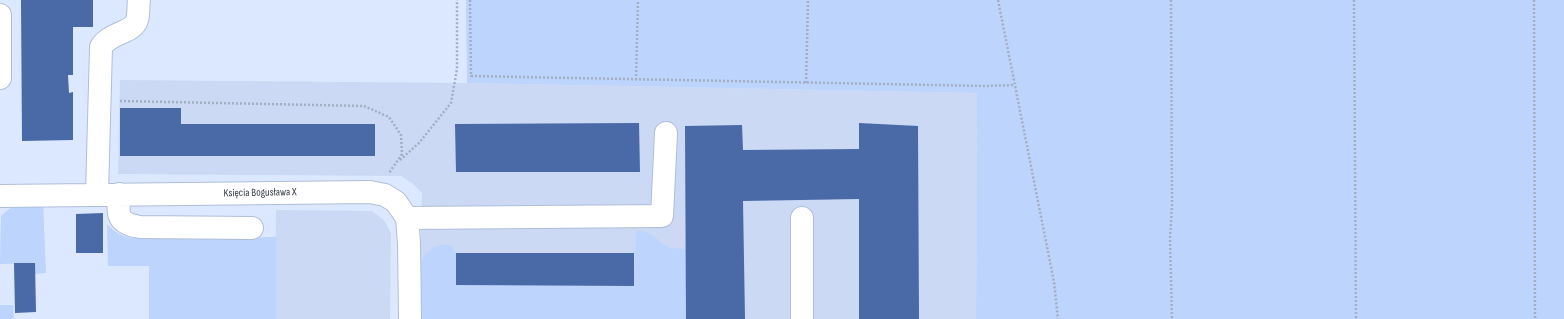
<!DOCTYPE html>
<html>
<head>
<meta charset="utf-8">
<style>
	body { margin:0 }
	canvas { display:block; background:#dce8ff }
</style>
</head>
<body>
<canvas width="1564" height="319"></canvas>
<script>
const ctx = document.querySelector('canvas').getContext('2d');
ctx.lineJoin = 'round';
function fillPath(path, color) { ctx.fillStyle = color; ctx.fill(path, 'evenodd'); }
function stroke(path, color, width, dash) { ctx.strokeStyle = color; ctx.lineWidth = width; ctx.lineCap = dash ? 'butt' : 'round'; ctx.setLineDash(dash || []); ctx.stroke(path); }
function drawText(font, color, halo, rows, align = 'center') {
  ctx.font = font + ' "Sofia Sans Condensed",sans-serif'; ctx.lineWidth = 4; ctx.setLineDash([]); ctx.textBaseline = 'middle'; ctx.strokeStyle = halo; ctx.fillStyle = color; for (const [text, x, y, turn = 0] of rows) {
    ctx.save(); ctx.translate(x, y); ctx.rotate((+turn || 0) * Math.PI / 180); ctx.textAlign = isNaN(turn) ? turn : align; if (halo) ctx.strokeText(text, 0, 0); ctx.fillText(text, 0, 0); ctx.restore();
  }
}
const built = new Path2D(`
	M 120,80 L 467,83 L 977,93 L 976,319 L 421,319 L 420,267 L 422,193 L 412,183 L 401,176 L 118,174 Z
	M 276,210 L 372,211 L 384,220 L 391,233 L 390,319 L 275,319 Z`);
const green = new Path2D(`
	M 466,0 L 1564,0 L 1564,319 L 976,319 L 977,93 L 467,83 Z
	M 43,202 L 46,273 L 35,274 L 34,263 L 0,264 L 1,216 C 16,201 23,204 43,202 Z
	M 107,224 C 115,233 122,236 133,238 L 276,237 L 276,319 L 149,319 L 149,266 L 108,266 Z
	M 636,231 L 643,231 L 654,236 L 661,243 L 670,248 L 686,249 L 686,319 L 421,319 C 420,303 418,285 420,268 C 422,253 436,241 451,246 L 456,253 L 456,285 L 634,286 Z
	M 0,305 L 13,305 L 14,319 L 0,319 Z`);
const building = new Path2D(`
	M 21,0 L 93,0 L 93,27 L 73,27 L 73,75 L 68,75 L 69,93 L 73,92 L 73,140 L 22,141 Z
	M 120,108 L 181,108 L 181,124 L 375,124 L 375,156 L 120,156 Z
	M 639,123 L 640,172 L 456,172 L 455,124 Z
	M 859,123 L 918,126 L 919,319 L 859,319 L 859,199 L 743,201 L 745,319 L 686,319 L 685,126 L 742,125 L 743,150 L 859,149 Z
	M 103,213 L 103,253 L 76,253 L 76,214 Z
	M 456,253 L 634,253 L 634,286 L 456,285 Z
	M 14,263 L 35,263 L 36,312 L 15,313 Z`);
const path = new Path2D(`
	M 470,0 L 471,76 L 986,86 L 1014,85
	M 998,0 L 1054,282 L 1058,319
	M 1171,0 L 1172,206 L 1170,238 L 1172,319
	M 1354,0 L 1356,319
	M 1534,0 L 1535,319
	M 636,80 L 638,0
	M 806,83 L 808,0
	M 120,101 L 364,106 L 389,117 L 401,135 L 402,154 L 389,173
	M 400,160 L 419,143 L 451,103 L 457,69 L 457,0`);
const minor = new Path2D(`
	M 0,15 L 0,78
	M 97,194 L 101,47 C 109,33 133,33 137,20 C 139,14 138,6 139,0
	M 119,194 C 118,215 116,223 140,227 L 252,228
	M 0,196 L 370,192 L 385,195 L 396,202 L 407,218 L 409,243 L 410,319
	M 407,218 L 662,216 L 666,133
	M 802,319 L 802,218`);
const streetNames = [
	["Księcia Bogusława X",260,193,-1]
];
fillPath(built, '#cbd9f5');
fillPath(green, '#bdd4fc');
fillPath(building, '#4969a7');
stroke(minor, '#afbed9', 24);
stroke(path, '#a4aec1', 2.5, [2, 2]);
stroke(minor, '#fff', 22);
drawText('11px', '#373d48', '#fff', streetNames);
</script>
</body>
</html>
